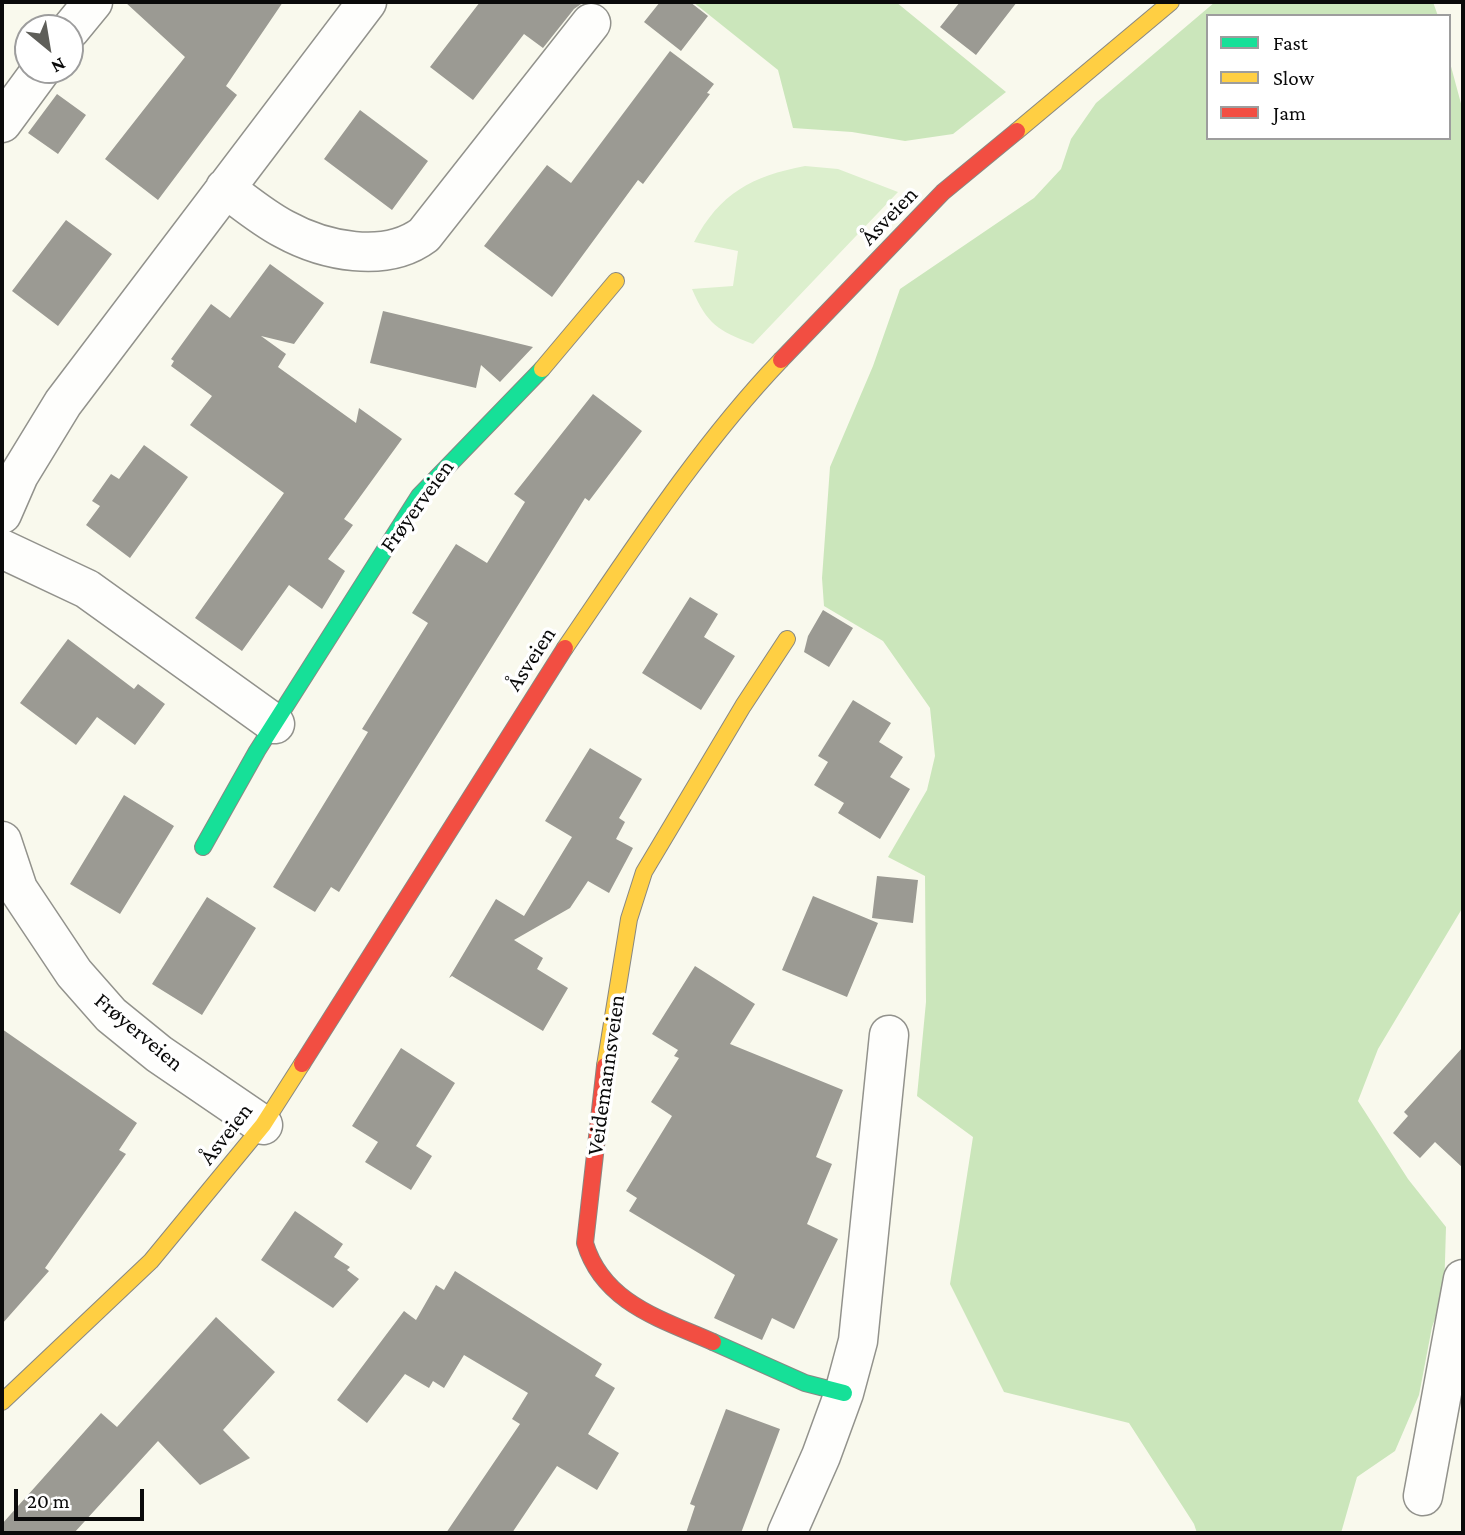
<!DOCTYPE html>
<html>
<head>
<meta charset="utf-8">
<style>
	body { margin:0 }
	#map { position:relative; width:1465px; height:1535px; overflow:hidden; background:#f9f9ed; font-family:"Crimson Pro",serif }
	canvas { display:block }
	.frame { position:absolute; inset:0; border:4px solid #0a0a0a; pointer-events:none }
	.legend { position:absolute; left:1206px; top:14px; width:245px; height:126px; box-sizing:border-box; background:#fff; border:2px solid #9d9d9d; margin:0; padding:9px 12px; list-style:none; font-size:21px; color:#0a0a0a }
	.legend li { display:flex; align-items:center; gap:14px; height:35px }
	.legend b { width:35px; border:2px solid #9d9d9d }
	.north { position:absolute; left:14px; top:14px; width:70px; height:70px; box-sizing:border-box; background:#fff; border:2px solid #9d9d9d; border-radius:50%; rotate:150deg; font-size:19px; font-weight:700; line-height:28px; text-align:center; color:#0a0a0a }
	.north::after { content:''; display:block; margin:auto; width:24px; height:32px; background:#5e5e59; clip-path:polygon(50% 0,100% 100%,50% 72%,0 100%) }
	.scale { position:absolute; left:14px; top:1489px; width:130px; height:32px; box-sizing:border-box; border:4px solid #0a0a0a; border-top:0; padding-left:9px; font-size:21px; line-height:24px; white-space:nowrap; color:#0a0a0a; -webkit-text-stroke:5px #fff; paint-order:stroke }
</style>
</head>
<body>
<div id="map">
<canvas width="1465" height="1535"></canvas>
<div class="frame"></div>
<ul class="legend">
<li><b style="height:9px;background:#16e098"></b>Fast</li>
<li><b style="height:9px;background:#ffcf43"></b>Slow</li>
<li><b style="height:9px;background:#f24e42"></b>Jam</li>
</ul>
<div class="north">N</div>
<div class="scale">20 m</div>
</div>
<script>
const ctx = document.querySelector('canvas').getContext('2d');
ctx.lineJoin = 'round';
function fillPath(path, color) { ctx.fillStyle = color; ctx.fill(path, 'evenodd'); }
function stroke(path, color, width, dash) { ctx.strokeStyle = color; ctx.lineWidth = width; ctx.lineCap = dash ? 'butt' : 'round'; ctx.setLineDash(dash || []); ctx.stroke(path); }
function drawText(font, color, halo, rows, align = 'center') {
  ctx.font = font + ' "Crimson Pro",serif'; ctx.lineWidth = 7; ctx.setLineDash([]); ctx.textBaseline = 'middle'; ctx.strokeStyle = halo; ctx.fillStyle = color; for (const [text, x, y, turn = 0] of rows) {
    ctx.save(); ctx.translate(x, y); ctx.rotate((+turn || 0) * Math.PI / 180); ctx.textAlign = isNaN(turn) ? turn : align; if (halo) ctx.strokeText(text, 0, 0); ctx.fillText(text, 0, 0); ctx.restore();
  }
}
const green = new Path2D(`
	M 805,166 L 838,169 L 898,192 L 753,344 C 718,331 707,324 692,289 L 733,286 L 738,251 L 694,242 C 720,193 752,176 805,166 Z`);
const forest = new Path2D(`
	M 693,2 L 896,2 L 1006,92 L 953,134 L 905,141 L 852,132 L 793,128 L 778,70 Z
	M 1215,2 L 1433,2 L 1438,16 L 1208,16 L 1208,138 L 1449,138 L 1449,59 L 1463,111 L 1463,907 L 1378,1049 L 1358,1101 L 1408,1179 L 1446,1227 L 1444,1295 L 1432,1327 L 1419,1395 L 1395,1451 L 1357,1477 L 1341,1533 L 1197,1533 L 1194,1524 L 1129,1423 L 1004,1392 L 950,1284 L 973,1137 L 917,1096 L 926,1002 L 925,876 L 888,857 L 927,790 L 935,756 L 930,708 L 883,641 L 824,606 L 822,578 L 830,467 L 873,366 L 900,289 L 1034,198 L 1061,169 L 1071,139 L 1096,103 Z`);
const building = new Path2D(`
	M 125,2 L 283,2 L 226,86 L 237,95 L 158,200 L 105,159 L 185,57 Z
	M 480,2 L 584,2 L 574,9 L 543,48 L 524,34 L 473,100 L 430,67 Z
	M 660,2 L 690,2 L 708,16 L 681,51 L 644,22 Z
	M 960,2 L 1017,2 L 976,55 L 940,27 Z
	M 670,51 L 714,84 L 707,93 L 710,94 L 643,184 L 638,180 L 552,297 L 484,246 L 547,165 L 571,183 Z
	M 57,94 L 86,115 L 58,154 L 28,133 Z
	M 360,110 L 428,161 L 392,210 L 324,159 Z
	M 66,220 L 112,254 L 58,326 L 12,291 Z
	M 270,264 L 324,303 L 294,344 L 261,336 L 286,354 L 278,367 L 356,423 L 359,408 L 402,439 L 344,519 L 353,525 L 328,559 L 345,571 L 322,609 L 289,585 L 242,651 L 195,618 L 284,493 L 190,425 L 212,396 L 171,366 L 174,361 L 171,359 L 211,304 L 230,318 Z
	M 383,311 L 488,336 L 533,347 L 500,382 L 481,365 L 476,388 L 370,363 Z
	M 593,394 L 642,431 L 589,501 L 585,498 L 339,892 L 331,887 L 315,912 L 273,887 L 368,732 L 362,729 L 428,623 L 412,613 L 456,544 L 487,563 L 525,502 L 514,494 Z
	M 144,445 L 188,477 L 130,558 L 86,525 L 100,506 L 92,501 L 111,474 L 119,479 Z
	M 690,597 L 718,614 L 704,637 L 735,656 L 701,710 L 642,673 Z
	M 823,610 L 853,628 L 829,667 L 804,652 L 808,636 Z
	M 68,639 L 134,689 L 138,684 L 165,704 L 135,745 L 97,717 L 76,745 L 20,703 Z
	M 853,700 L 891,723 L 879,742 L 903,757 L 890,777 L 910,789 L 880,839 L 838,813 L 844,803 L 814,785 L 828,762 L 818,756 Z
	M 590,748 L 642,779 L 619,818 L 625,822 L 616,839 L 633,848 L 609,893 L 588,881 L 570,908 L 514,940 L 543,958 L 537,969 L 568,988 L 543,1031 L 452,976 L 449,978 L 496,899 L 524,916 L 572,837 L 545,821 Z
	M 124,795 L 174,826 L 120,914 L 70,884 Z
	M 877,876 L 918,880 L 913,923 L 872,918 Z
	M 813,896 L 878,923 L 847,997 L 782,970 Z
	M 207,897 L 256,928 L 202,1015 L 152,984 Z
	M 695,966 L 755,1004 L 730,1044 L 843,1090 L 816,1157 L 832,1164 L 807,1224 L 838,1239 L 794,1329 L 772,1318 L 762,1340 L 714,1318 L 735,1275 L 629,1211 L 637,1198 L 626,1191 L 672,1116 L 651,1102 L 679,1058 L 674,1056 L 678,1050 L 652,1034 Z
	M 2,1029 L 137,1123 L 119,1150 L 126,1154 L 45,1268 L 49,1271 L 2,1324 Z
	M 1463,1047 L 1463,1168 L 1435,1142 L 1420,1158 L 1393,1133 L 1408,1116 L 1404,1112 Z
	M 401,1048 L 455,1083 L 416,1146 L 432,1156 L 411,1190 L 365,1162 L 378,1142 L 352,1126 Z
	M 295,1211 L 343,1244 L 334,1257 L 350,1267 L 347,1270 L 359,1279 L 333,1308 L 261,1260 Z
	M 455,1271 L 602,1364 L 595,1376 L 615,1388 L 588,1434 L 619,1453 L 597,1490 L 557,1466 L 512,1533 L 446,1533 L 520,1424 L 512,1419 L 528,1393 L 464,1355 L 444,1388 L 433,1381 L 429,1388 L 405,1374 L 367,1423 L 337,1400 L 404,1311 L 416,1320 L 436,1285 L 444,1290 Z
	M 216,1317 L 275,1372 L 223,1430 L 250,1458 L 200,1485 L 158,1441 L 74,1533 L 2,1533 L 2,1524 L 101,1413 L 117,1427 Z
	M 726,1409 L 780,1429 L 741,1533 L 686,1533 L 695,1506 L 690,1504 Z`);
const street = new Path2D(`
	M 70,30 L 93,2
	M 2,123 L 41,70
	M 225,188 C 244,202 263,218 284,229 C 324,251 385,264 424,235 L 591,23
	M 2,514 L 19,475 L 63,403 L 367,2
	M 2,549 L 87,589 L 275,724
	M 2,841 L 18,889 L 74,973 L 111,1015 L 159,1054 L 263,1125
	M 1423,1496 L 1463,1279
	M 787,1533 L 821,1456 L 844,1393 L 858,1341 L 889,1035`);
const fast = new Path2D(`
	M 203,847 L 257,751 L 419,496 L 542,369
	M 713,1342 L 805,1383 L 844,1393`);
const slow = new Path2D(`
	M 1017,131 L 1171,2
	M 542,369 L 616,281
	M 565,648 C 632,550 699,446 781,360
	M 605,1066 L 629,919 L 644,872 L 743,706 L 787,639
	M 2,1402 L 151,1261 L 263,1125 L 302,1064`);
const jam = new Path2D(`
	M 781,360 L 943,192 L 1017,131
	M 302,1064 L 565,648
	M 605,1066 L 585,1243 C 603,1303 661,1319 713,1342`);
const streetNames = [
	["Åsveien",889,216,-46],
	["Frøyerveien",417,506,-54],
	["Åsveien",531,659,-57],
	["Frøyerveien",139,1032,40],
	["Veidemannsveien",606,1075,-82],
	["Åsveien",226,1134,-52]
];
fillPath(green, '#dcefcd');
fillPath(forest, '#cbe6bb');
fillPath(building, '#9b9a93');
stroke(street, '#92928c', 41);
stroke(fast, '#888883', 18);
stroke(slow, '#888883', 18);
stroke(jam, '#888883', 18);
stroke(street, '#fefefc', 38);
stroke(fast, '#16e098', 16);
stroke(slow, '#ffcf43', 16);
stroke(jam, '#f24e42', 16);
drawText('23px', '#0a0a0a', '#fff', streetNames);
</script>
</body>
</html>
